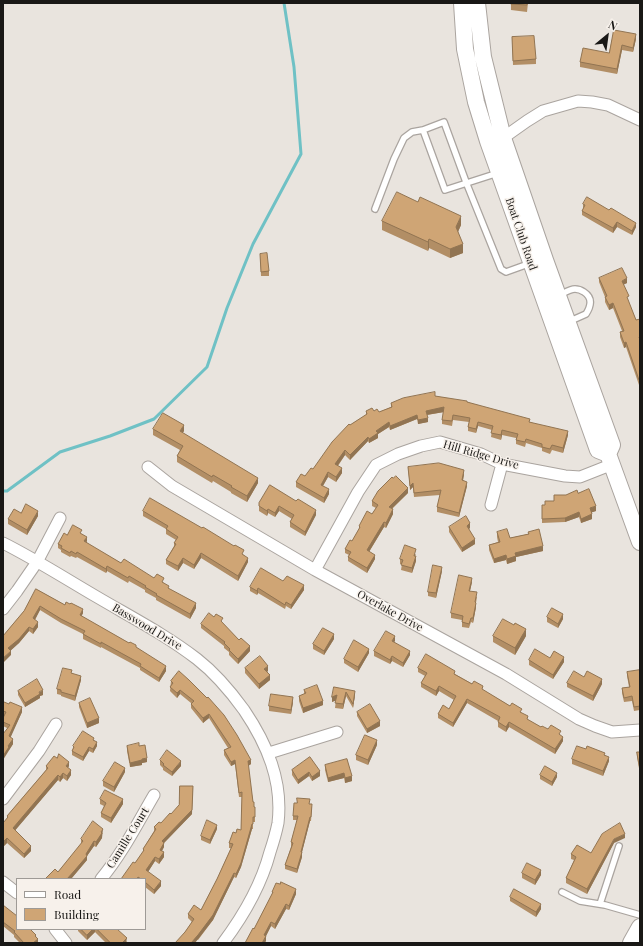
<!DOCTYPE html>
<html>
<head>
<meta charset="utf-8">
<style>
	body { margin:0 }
	#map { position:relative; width:643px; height:946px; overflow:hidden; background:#e9e4de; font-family:"Playfair Display",serif }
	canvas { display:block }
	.frame { position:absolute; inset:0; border:4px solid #191816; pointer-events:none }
	.legend { position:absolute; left:16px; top:878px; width:130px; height:52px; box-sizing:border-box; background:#f7f1eb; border:1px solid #9e9a96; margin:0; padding:5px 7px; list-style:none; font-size:12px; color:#191816 }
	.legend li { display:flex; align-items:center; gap:8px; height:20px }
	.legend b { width:20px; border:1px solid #9e9a96 }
	.north { position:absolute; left:587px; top:16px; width:40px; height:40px; -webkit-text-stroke:3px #f7f1eb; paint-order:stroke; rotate:29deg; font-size:11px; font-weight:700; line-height:16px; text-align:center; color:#191816 }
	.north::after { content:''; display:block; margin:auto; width:14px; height:18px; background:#191816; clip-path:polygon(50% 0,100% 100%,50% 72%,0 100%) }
</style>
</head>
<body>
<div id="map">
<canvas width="643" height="946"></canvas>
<div class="frame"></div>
<ul class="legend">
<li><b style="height:5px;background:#fff"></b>Road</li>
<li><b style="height:11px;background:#cfa575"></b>Building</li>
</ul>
<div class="north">N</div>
</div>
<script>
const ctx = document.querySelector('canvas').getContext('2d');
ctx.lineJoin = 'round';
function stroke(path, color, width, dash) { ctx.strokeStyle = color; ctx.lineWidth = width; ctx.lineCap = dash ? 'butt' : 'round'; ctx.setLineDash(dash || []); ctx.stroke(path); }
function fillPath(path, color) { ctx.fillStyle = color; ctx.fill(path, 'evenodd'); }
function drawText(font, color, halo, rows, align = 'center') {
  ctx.font = font + ' "Playfair Display",serif'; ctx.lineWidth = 3; ctx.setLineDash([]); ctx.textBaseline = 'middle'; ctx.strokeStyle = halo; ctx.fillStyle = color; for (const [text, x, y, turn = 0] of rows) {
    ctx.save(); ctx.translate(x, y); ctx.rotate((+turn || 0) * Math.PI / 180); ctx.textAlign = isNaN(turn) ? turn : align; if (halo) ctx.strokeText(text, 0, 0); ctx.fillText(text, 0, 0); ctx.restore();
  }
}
const stream = new Path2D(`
	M 3,491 L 7,491 L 60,452 L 110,436 L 154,419 L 207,367 L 227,308 L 253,244 L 301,154 L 294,67 L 284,3`);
const service = new Path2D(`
	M 498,173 L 445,190 L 423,130 L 444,122 L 466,182 L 501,269 L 506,272 L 531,263
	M 375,209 L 394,159 L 404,138 L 412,132 L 423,130
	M 560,295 C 564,293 570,289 575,289 C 578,289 581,290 584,292 C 593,298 591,306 586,314 L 568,322
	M 562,892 L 580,901 L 605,905 L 640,915
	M 600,904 L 619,846`);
const minor = new Path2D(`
	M 503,138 L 527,121 L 543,111 L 578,101 L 592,102 L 608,105 L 640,120
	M 148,467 L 172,486 L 315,570 L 506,674 L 579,719 L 595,726 L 612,732 L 640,730
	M 491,505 L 502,464
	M 3,543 C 35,559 66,579 97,597 C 131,617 166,635 197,659 C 215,673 231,692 244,710 C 267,744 283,781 278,823 C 276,833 273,843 270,852 C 261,886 244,915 223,943
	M 315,570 L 358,492 L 376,465 L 398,454 L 421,446 L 440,442 L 481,454 L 502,464 L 565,476 L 580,477 L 613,464
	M 3,609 L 17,591 L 37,562 L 60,518
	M 269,753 L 337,732
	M 3,799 L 39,751 L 56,724
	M 101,879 C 122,854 137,824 154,795
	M 3,882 L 17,893
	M 55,929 L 66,943`);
const secondary = new Path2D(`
	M 462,3 L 465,49 L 476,102 L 488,141 L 598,450 L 608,454 L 640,542
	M 477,3 L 483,57 L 503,138 L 545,260 L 612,445 L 608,454
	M 631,943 L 640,927`);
const wall = new Path2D(`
	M 511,3 L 528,3 L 527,12 L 511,10 Z
	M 614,30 L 636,39 L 633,52 L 622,50 L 617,74 L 580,67 L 580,62 L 609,53 Z
	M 512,37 L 536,59 L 536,64 L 513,65 Z
	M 418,202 L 461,225 L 458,232 L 463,253 L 450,258 L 429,248 L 428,251 L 382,230 L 382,221 Z
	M 583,204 L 636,227 L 632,235 L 617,227 L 613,233 L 582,215 L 582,211 L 583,209 Z
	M 260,254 L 269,271 L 269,276 L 261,276 Z
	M 599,278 L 627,283 L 623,285 L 628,301 L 636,320 L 640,319 L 639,385 L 626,347 L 624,348 L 620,337 L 620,332 L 622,331 L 613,308 L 609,310 L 605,302 L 605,297 L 599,282 Z
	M 435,396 L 467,402 L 530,422 L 568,435 L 563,453 L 552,450 L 550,454 L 542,451 L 542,448 L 526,443 L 525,447 L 516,444 L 516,438 L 502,435 L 501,440 L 491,437 L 492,430 L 478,426 L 476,433 L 468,431 L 468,427 L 469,422 L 453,420 L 452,426 L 442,424 L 442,420 L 444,412 L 427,415 L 428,422 L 418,424 L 417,419 L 390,430 L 389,427 L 378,434 L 378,438 L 369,443 L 368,441 L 350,460 L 345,455 L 338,466 L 342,473 L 336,482 L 328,477 L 323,486 L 329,494 L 324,503 L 296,487 L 296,482 L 305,476 L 313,469 L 350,425 L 366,415 L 366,411 L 374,411 L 379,412 L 391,407 L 391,403 Z
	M 153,429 L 184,431 L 182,433 L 258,483 L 247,502 L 231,493 L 231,492 L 213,481 L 212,483 L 177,462 L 177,456 L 180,450 L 153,435 Z
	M 408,467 L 464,474 L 463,481 L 467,486 L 459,517 L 437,512 L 437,507 L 440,495 L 414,497 L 413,487 L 410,490 Z
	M 270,485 L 316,515 L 305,536 L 290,527 L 290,522 L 292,519 L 279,511 L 275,517 L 268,513 L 267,516 L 259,511 L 259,503 Z
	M 408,493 L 392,509 L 393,514 L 386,528 L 384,527 L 369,552 L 375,559 L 367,573 L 348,561 L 348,557 L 349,555 L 345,553 L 345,549 L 352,541 L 359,529 L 359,526 L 372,514 L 376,508 L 372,506 L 372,501 Z
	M 578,493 L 596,511 L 591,512 L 592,519 L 581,523 L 579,517 L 565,522 L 542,523 L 542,505 L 545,505 L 566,495 Z
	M 143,511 L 244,555 L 248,562 L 238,581 L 201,558 L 194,569 L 183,563 L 178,571 L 166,564 L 166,560 L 174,546 L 174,543 L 176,540 L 166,534 L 166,529 L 143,516 Z
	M 21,513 L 38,516 L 27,535 L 8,524 L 8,519 Z
	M 449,527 L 470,528 L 469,529 L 475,544 L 462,552 L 449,532 Z
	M 497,532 L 510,538 L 528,534 L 528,532 L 543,551 L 516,557 L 516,561 L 507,564 L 506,560 L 494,563 L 489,550 L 489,545 L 498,542 L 497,537 Z
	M 82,534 L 87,541 L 86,543 L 121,563 L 154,578 L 164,583 L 169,589 L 196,608 L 190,619 L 156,600 L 156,598 L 145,592 L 145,590 L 129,581 L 128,583 L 107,571 L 106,573 L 77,557 L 76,558 L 71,556 L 70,557 L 61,552 L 61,550 L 58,548 L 58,544 L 67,535 Z
	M 416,554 L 415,556 L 416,561 L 412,573 L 401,570 L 402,564 L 400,564 L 400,559 Z
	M 442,571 L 436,598 L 428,596 L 428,592 Z
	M 283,581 L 304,590 L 291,609 L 286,606 L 285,609 L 258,593 L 257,595 L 250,591 L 250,587 Z
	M 472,582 L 470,591 L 477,597 L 476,603 L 476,607 L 473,623 L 471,622 L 469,628 L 462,627 L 462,620 L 451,618 L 451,613 Z
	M 36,589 L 65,605 L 83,613 L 81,616 L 136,647 L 166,671 L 159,682 L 140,670 L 140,668 L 101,647 L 101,648 L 83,639 L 83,634 L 61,623 L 40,610 L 35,620 L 38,627 L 33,634 L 29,631 L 19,643 L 11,650 L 11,655 L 8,630 L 24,611 Z
	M 547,617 L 563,619 L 558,628 L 547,622 Z
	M 222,623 L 250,651 L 238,664 L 229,655 L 229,652 L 224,648 L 224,646 L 201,628 L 201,624 L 223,623 Z
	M 514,625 L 526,636 L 515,655 L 493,642 L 493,636 Z
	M 334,639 L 324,655 L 313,649 L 313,644 Z
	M 395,641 L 394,642 L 410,655 L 403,667 L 392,661 L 390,664 L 374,656 L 374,651 Z
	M 369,653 L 358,672 L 344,663 L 344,659 Z
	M 550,658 L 564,662 L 553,679 L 529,665 L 529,660 Z
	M 245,668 L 268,671 L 267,672 L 270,680 L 259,689 L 245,673 Z
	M 418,668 L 455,674 L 483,690 L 522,713 L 528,720 L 541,727 L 548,729 L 561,736 L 563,741 L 555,754 L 509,727 L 506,732 L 498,727 L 498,721 L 467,703 L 453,727 L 438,718 L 438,714 L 449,709 L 454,700 L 439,691 L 436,696 L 421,687 L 421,683 L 425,676 L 418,672 Z
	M 640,670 L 640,710 L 634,711 L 632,701 L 624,702 L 622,693 L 622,688 L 629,687 L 627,676 L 627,672 Z
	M 179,671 L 251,764 L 248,766 L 253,802 L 254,807 L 255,807 L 255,822 L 253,822 L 253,829 L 252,829 L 241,867 L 236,878 L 234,877 L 213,920 L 198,940 L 185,932 L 192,922 L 188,918 L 188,914 L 201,910 L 217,879 L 231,848 L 229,848 L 229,843 L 236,833 L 241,830 L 242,797 L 239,797 L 235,764 L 231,766 L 224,755 L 224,750 L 228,748 L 209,718 L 203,723 L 191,708 L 191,703 L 180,694 L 177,698 L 170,691 L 171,681 Z
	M 72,673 L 81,680 L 75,701 L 61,696 L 61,695 L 57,694 L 57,689 Z
	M 584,677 L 602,684 L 593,701 L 567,687 L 567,683 Z
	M 334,687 L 355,695 L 353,708 L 346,696 L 343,709 L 335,708 L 336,700 L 332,702 Z
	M 304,690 L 323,705 L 303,713 L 299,701 L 299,696 L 304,694 Z
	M 18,691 L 43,695 L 40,696 L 40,698 L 25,707 L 18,695 Z
	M 293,702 L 291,714 L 269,711 L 269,706 Z
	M 79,703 L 99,723 L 87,728 L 79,707 Z
	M 3,705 L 22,712 L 10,737 L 13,744 L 9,750 L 9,751 L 7,728 L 3,726 L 3,718 L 4,716 L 3,716 Z
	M 357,712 L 380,726 L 367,733 L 357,716 Z
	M 94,740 L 97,746 L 93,753 L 89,751 L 83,761 L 72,755 L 72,751 L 73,748 L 73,746 Z
	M 377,745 L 368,765 L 356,760 L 356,755 Z
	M 127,746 L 139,746 L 147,762 L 142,763 L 142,765 L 130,767 L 127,751 Z
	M 637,752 L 640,752 L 640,774 L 637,757 Z
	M 605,755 L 609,761 L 603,776 L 572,764 L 572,759 Z
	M 310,757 L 320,776 L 312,781 L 309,776 L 298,784 L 292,775 L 292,770 Z
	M 347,759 L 352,781 L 345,783 L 344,778 L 328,782 L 325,770 L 325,765 Z
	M 160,760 L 181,766 L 172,776 L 163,770 L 163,768 L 160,765 Z
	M 46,766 L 69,766 L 68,768 L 71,775 L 67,781 L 63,778 L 60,782 L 58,780 L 15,830 L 31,851 L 24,858 L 7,843 L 3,847 L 3,823 L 7,819 L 7,816 L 46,770 Z
	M 125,772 L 114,792 L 103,786 L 103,781 Z
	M 540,775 L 557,777 L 552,786 L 540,779 Z
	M 100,799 L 123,804 L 111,823 L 101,817 L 101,813 L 104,806 L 100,804 Z
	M 310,804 L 312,808 L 311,821 L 310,821 L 302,852 L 302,857 L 297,873 L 285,869 L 285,865 L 291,847 L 291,842 L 297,820 L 293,820 L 293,816 Z
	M 171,814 L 192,814 L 164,843 L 164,847 L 162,851 L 164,857 L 159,864 L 155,861 L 148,872 L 161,886 L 154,894 L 145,887 L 145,879 L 121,879 L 135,863 L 143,852 L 143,849 L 154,831 L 154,827 L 161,823 Z
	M 217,829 L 210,844 L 201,840 L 201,836 Z
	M 103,833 L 102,834 L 102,838 L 96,847 L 94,846 L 87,856 L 87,860 L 71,879 L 45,879 L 58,872 L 81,844 L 81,839 Z
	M 625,838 L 614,843 L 587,894 L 566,883 L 566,878 L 574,860 L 571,859 L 571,854 L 591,853 Z
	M 522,873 L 541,875 L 535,885 L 522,878 Z
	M 272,892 L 296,894 L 289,910 L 286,909 L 275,929 L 271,926 L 266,936 L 266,941 L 254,929 L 272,894 Z
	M 510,897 L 541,909 L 536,917 L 510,901 Z
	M 3,905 L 36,936 L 38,943 L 20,943 L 14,937 L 14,935 L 3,926 Z
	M 78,929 L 117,929 L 127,942 L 126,943 L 106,943 L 95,932 L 87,940 L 78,931 Z`);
const shadedWall = new Path2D(`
	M 636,34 L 636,39 L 633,52 L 633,48 Z
	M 622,45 L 622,50 L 617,74 L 617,69 Z
	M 461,216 L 461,225 L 456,236 L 456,227 Z
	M 617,222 L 617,227 L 613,233 L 613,228 Z
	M 636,223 L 636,227 L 632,235 L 632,231 Z
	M 429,239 L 429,248 L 428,251 L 428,242 Z
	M 463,244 L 463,253 L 450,258 L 450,249 Z
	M 627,278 L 627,283 L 622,285 L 622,281 Z
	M 613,303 L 613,308 L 609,310 L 609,305 Z
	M 626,342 L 626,347 L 624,348 L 624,343 Z
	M 444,407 L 444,412 L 426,415 L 426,411 Z
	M 417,415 L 417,419 L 390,430 L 390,426 Z
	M 428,418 L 428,422 L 418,424 L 418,420 Z
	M 389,422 L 389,427 L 378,434 L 378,438 L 369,443 L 369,439 L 376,431 Z
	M 478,422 L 478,426 L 476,433 L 476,429 Z
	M 184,425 L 184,431 L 180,437 L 180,431 Z
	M 502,430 L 502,435 L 501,440 L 501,435 Z
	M 568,431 L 568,435 L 563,453 L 563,448 Z
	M 368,437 L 368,441 L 350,460 L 350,455 Z
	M 345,450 L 345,455 L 335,469 L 335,464 Z
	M 342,468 L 342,473 L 336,482 L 336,477 Z
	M 464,470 L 464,474 L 462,485 L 462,480 Z
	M 328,472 L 328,477 L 321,489 L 321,485 Z
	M 258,478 L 258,483 L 247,502 L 247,496 Z
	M 467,482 L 467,486 L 459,517 L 459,513 Z
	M 413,483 L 413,487 L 410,490 L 410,486 Z
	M 408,488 L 408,493 L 389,511 L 389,507 Z
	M 329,489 L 329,494 L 324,503 L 324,498 Z
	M 279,506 L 279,511 L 275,517 L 275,513 Z
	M 596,506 L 596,511 L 590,513 L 590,508 Z
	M 268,509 L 268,513 L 267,516 L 267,511 Z
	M 393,509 L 393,514 L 386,528 L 386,523 Z
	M 316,510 L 316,515 L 305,536 L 305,532 Z
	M 38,511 L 38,516 L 27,535 L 27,530 Z
	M 579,512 L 579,517 L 565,522 L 565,518 Z
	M 592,514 L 592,519 L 581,523 L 581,519 Z
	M 384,522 L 384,527 L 367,555 L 367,550 Z
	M 470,523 L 470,528 L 467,530 L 467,526 Z
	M 87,537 L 87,541 L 84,546 L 84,541 Z
	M 475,539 L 475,544 L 462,552 L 462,548 Z
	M 543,546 L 543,551 L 516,557 L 516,561 L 507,564 L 507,559 L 515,553 Z
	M 201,553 L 201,558 L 194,569 L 194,565 Z
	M 375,555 L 375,559 L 367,573 L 367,568 Z
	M 506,555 L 506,560 L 494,563 L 494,559 Z
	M 416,556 L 416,561 L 412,573 L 412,568 Z
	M 183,558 L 183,563 L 178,571 L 178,566 Z
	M 248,558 L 248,562 L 238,581 L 238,576 Z
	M 107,566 L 107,571 L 106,573 L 106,569 Z
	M 442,567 L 442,571 L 436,598 L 436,593 Z
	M 472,578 L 472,582 L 469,595 L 469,591 Z
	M 304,585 L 304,590 L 291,609 L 291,605 Z
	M 258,588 L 258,593 L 257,595 L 257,591 Z
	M 196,603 L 196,608 L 190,619 L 190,614 Z
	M 476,603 L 476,607 L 473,623 L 473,618 Z
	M 40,606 L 40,610 L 33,623 L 33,618 Z
	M 83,609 L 83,613 L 80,620 L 80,615 Z
	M 563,614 L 563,619 L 558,628 L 558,624 Z
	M 38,622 L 38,627 L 33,634 L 33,629 Z
	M 29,627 L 29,631 L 19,643 L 8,653 L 8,648 Z
	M 526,629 L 526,636 L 515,655 L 515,648 Z
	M 334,634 L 334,639 L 324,655 L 324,651 Z
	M 395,636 L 395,641 L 392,645 L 392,641 Z
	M 250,646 L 250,651 L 238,664 L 238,659 Z
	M 369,649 L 369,653 L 358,672 L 358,667 Z
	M 11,651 L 11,655 L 3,663 L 3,658 Z
	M 410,651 L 410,655 L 403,667 L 403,663 Z
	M 392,656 L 392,661 L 390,664 L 390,660 Z
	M 564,657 L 564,662 L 553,679 L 553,675 Z
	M 166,666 L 166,671 L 159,682 L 159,678 Z
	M 268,666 L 268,671 L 264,674 L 264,669 Z
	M 270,675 L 270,680 L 259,689 L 259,684 Z
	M 81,676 L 81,680 L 75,701 L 75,696 Z
	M 602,679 L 602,684 L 593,701 L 593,696 Z
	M 439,686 L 439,691 L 436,696 L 436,691 Z
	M 43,690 L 43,695 L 40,696 L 40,698 L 25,707 L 25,703 Z
	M 180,690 L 180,694 L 177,698 L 177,693 Z
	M 355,691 L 355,695 L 353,708 L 353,704 Z
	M 346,692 L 346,696 L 343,709 L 343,704 Z
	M 337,695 L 337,700 L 332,702 L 332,697 Z
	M 293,697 L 293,702 L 291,714 L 291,710 Z
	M 467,699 L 467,703 L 453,727 L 453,723 Z
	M 323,701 L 323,705 L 303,713 L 303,708 Z
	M 22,707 L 22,712 L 9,741 L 9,736 Z
	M 209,714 L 209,718 L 203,723 L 203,718 Z
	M 99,718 L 99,723 L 87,728 L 87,723 Z
	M 380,721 L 380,726 L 367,733 L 367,729 Z
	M 509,722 L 509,727 L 506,732 L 506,727 Z
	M 563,737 L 563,741 L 555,754 L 555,749 Z
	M 13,739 L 13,744 L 3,760 L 3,756 L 8,746 Z
	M 377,740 L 377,745 L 368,765 L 368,760 Z
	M 97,742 L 97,746 L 93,753 L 93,749 Z
	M 89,747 L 89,751 L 83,761 L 83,757 Z
	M 609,757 L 609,761 L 603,776 L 603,771 Z
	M 147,758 L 147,762 L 142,763 L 142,765 L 130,767 L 130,763 Z
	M 235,760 L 235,764 L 231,766 L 231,762 Z
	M 251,760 L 251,764 L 248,766 L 248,761 Z
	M 181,761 L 181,766 L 172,776 L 172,772 Z
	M 69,762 L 69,766 L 66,770 L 66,766 Z
	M 125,768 L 125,772 L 114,792 L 114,787 Z
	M 71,770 L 71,775 L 67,781 L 67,776 Z
	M 320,771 L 320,776 L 312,781 L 312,777 Z
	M 309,772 L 309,776 L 298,784 L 298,780 Z
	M 63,773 L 63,778 L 60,782 L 60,777 Z
	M 344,773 L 344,778 L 328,782 L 328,778 Z
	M 557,773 L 557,777 L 552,786 L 552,782 Z
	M 58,775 L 58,780 L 13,833 L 13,828 Z
	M 352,776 L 352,781 L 345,783 L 345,778 Z
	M 193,786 L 192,814 L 164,843 L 164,847 L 160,854 L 160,850 L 162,841 Z
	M 123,799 L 123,804 L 111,823 L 111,818 Z
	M 310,817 L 310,821 L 301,856 L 301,852 Z
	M 252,824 L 252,829 L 241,867 L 236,878 L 236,874 Z
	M 217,825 L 217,829 L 210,844 L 210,840 Z
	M 103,829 L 102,838 L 96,847 L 96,842 L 101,832 Z
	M 625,834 L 625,838 L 614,843 L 587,894 L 587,889 L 614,839 Z
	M 7,838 L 7,843 L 3,847 L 3,842 Z
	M 94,841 L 94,846 L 87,856 L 87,860 L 71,879 L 67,879 L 86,854 Z
	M 31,846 L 31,851 L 24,858 L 24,854 Z
	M 164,852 L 164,857 L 159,864 L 159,859 Z
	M 302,852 L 302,857 L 297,873 L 297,869 Z
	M 155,857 L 155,861 L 146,875 L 146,870 Z
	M 541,870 L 541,875 L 535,885 L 535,880 Z
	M 234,873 L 234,877 L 213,920 L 195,943 L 191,943 Z
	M 161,881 L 161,886 L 154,894 L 154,890 Z
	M 296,889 L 296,894 L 289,910 L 289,906 Z
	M 286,904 L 286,909 L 275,929 L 275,924 Z
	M 541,904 L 541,909 L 536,917 L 536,912 Z
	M 271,922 L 271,926 L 264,940 L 264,935 Z
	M 93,929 L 95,929 L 95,932 L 87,940 L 87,935 Z
	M 266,936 L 266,941 L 265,943 L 262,943 Z
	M 127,938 L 126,943 L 122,943 Z
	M 38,939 L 38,943 L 33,943 Z`);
const building = new Path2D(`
	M 511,3 L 527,3 L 527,5 L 511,4 Z
	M 614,30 L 636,34 L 633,48 L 622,45 L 617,69 L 580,62 L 583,48 L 609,53 Z
	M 534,36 L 536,59 L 513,61 L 512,37 Z
	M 397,192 L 418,202 L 420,197 L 461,216 L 456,227 L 463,244 L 450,249 L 429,239 L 428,242 L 382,221 Z
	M 587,197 L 609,210 L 611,208 L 636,223 L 632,231 L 617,222 L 613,228 L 582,211 L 585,205 L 583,204 Z
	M 267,253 L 269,271 L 261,272 L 260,254 Z
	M 622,268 L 627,278 L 622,281 L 629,296 L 627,297 L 636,320 L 640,319 L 640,337 L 639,337 L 640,340 L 640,380 L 639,380 L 626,342 L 624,343 L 620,332 L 624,331 L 613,303 L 609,305 L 605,297 L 607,296 L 599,278 Z
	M 435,392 L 435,396 L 467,401 L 467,402 L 530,419 L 529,422 L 568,431 L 563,448 L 552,445 L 550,449 L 542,447 L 542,444 L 526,439 L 525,442 L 516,440 L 518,434 L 502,430 L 501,435 L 491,433 L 493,426 L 478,422 L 476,429 L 468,427 L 470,418 L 453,415 L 452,421 L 442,420 L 444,407 L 426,411 L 428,418 L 418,420 L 417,415 L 390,426 L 389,422 L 376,431 L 378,433 L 369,439 L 368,437 L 350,455 L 345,450 L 335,464 L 342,468 L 336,477 L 328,472 L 321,485 L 329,489 L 324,498 L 296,482 L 301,474 L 305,476 L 311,468 L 313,469 L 332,442 L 349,424 L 350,425 L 367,414 L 366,411 L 372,408 L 374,411 L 377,409 L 379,412 L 392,407 L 391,403 L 403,398 Z
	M 163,413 L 184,425 L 180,431 L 258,478 L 247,496 L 231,487 L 232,486 L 213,475 L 212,477 L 177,456 L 183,446 L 153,429 Z
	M 439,463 L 464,470 L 462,480 L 467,482 L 459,513 L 437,507 L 441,490 L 414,493 L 413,483 L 410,486 L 408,467 Z
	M 396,476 L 408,488 L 389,507 L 393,509 L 386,523 L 384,522 L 367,550 L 375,555 L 367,568 L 348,557 L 351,552 L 345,549 L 350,540 L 352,541 L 360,527 L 359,526 L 367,511 L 372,514 L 378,505 L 372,501 L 378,491 L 392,477 L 393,478 Z
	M 270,485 L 296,501 L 298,499 L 316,510 L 305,532 L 290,522 L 294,515 L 279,506 L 275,513 L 268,509 L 267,511 L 259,506 L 259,503 Z
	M 589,489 L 596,506 L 590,508 L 592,514 L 581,519 L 579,512 L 565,518 L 542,519 L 542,505 L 545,505 L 545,501 L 554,501 L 554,495 L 566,495 L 577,490 L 578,493 Z
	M 150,498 L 202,528 L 203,527 L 234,546 L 235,545 L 244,550 L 242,554 L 248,558 L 238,576 L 201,553 L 194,565 L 183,558 L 178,566 L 166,560 L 176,544 L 174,543 L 178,537 L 166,529 L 168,526 L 143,511 Z
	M 26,504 L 38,511 L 27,530 L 8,519 L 14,509 L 21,513 Z
	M 466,516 L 470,523 L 467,526 L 475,539 L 462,548 L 449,527 Z
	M 73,525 L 82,530 L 80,533 L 87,537 L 84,541 L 121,563 L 124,559 L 154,578 L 157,574 L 164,578 L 162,582 L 169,586 L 168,588 L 196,603 L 190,614 L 156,595 L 157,594 L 145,587 L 146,586 L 129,576 L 128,578 L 107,566 L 106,569 L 77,552 L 76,554 L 71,551 L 70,553 L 61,548 L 62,546 L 58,544 L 64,533 L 67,535 Z
	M 507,529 L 510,538 L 529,534 L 528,532 L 539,529 L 543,546 L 515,553 L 516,556 L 507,559 L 506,555 L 494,559 L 489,545 L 500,542 L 497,532 Z
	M 405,545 L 416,549 L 414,556 L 416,556 L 412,568 L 401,565 L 403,560 L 400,559 Z
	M 433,565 L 442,567 L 436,593 L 428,592 Z
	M 261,568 L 283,581 L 287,576 L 304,585 L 291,605 L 286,602 L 285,605 L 258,588 L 257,591 L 250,587 Z
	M 459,575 L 472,578 L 469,591 L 477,592 L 475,602 L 476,603 L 473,618 L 471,618 L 469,624 L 462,622 L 463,616 L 451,613 Z
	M 36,589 L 65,605 L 66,602 L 70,604 L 71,603 L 83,609 L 80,615 L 129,643 L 130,642 L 136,645 L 136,647 L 166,666 L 159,678 L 140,666 L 141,664 L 101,642 L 101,644 L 83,634 L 85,631 L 61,619 L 40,606 L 33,618 L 38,622 L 33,629 L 29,627 L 19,639 L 8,648 L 11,651 L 3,658 L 3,636 L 8,630 L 24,611 Z
	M 552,608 L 563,614 L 558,624 L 547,617 Z
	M 209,613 L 214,617 L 216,614 L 223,618 L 221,621 L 239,640 L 241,638 L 250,646 L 238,659 L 229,650 L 230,649 L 224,643 L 225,642 L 201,624 Z
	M 503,619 L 514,625 L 515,623 L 526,629 L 515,648 L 493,636 Z
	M 323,628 L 334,634 L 324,651 L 313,644 Z
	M 386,631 L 395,636 L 392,641 L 410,651 L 403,663 L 392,656 L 390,660 L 374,651 Z
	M 354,640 L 369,649 L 358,667 L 344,659 Z
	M 535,649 L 550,658 L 554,651 L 564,657 L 553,675 L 529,660 Z
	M 426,654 L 455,671 L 454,674 L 472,684 L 474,681 L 483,686 L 482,689 L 510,706 L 512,703 L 522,709 L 520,712 L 528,716 L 527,719 L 541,727 L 542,726 L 548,729 L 551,725 L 561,731 L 559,734 L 563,737 L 555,749 L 509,722 L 506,727 L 498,722 L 500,717 L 467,699 L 453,723 L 438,714 L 443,705 L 449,709 L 456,696 L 439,686 L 436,691 L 421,683 L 427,673 L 418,668 Z
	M 260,656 L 268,666 L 264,669 L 270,675 L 259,684 L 245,668 Z
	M 63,668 L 72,670 L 71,673 L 81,676 L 75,696 L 61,692 L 61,690 L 57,689 Z
	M 640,670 L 640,706 L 634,707 L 632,696 L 624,698 L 622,688 L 630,687 L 627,672 Z
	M 179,671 L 189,680 L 207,698 L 208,697 L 224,715 L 237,735 L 251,760 L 248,761 L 253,802 L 254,802 L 254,807 L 255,807 L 255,817 L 253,817 L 253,824 L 252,824 L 241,863 L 236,874 L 234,873 L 213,915 L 198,935 L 191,943 L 175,943 L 185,932 L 194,919 L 188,914 L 194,905 L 201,910 L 217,879 L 233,844 L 229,843 L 233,832 L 236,833 L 237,829 L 241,830 L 242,792 L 239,793 L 235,760 L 231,762 L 224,750 L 231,747 L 209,714 L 203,718 L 191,704 L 194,701 L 180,690 L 177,693 L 170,687 L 173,683 L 171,681 Z
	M 574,671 L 584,677 L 587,671 L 602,679 L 593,696 L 567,683 Z
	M 37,679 L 43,690 L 39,692 L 40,694 L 25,703 L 18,691 Z
	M 317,685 L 323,701 L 303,708 L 299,696 L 306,693 L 304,690 Z
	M 334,687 L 355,691 L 353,704 L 346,692 L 343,704 L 335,703 L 337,695 L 332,697 Z
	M 271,694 L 293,697 L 291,710 L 269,706 Z
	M 90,698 L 99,718 L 87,723 L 79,703 Z
	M 4,702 L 9,704 L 10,702 L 22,707 L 9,736 L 13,739 L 8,746 L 9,747 L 3,756 L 3,734 L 10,725 L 3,722 L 3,718 L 6,712 L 3,711 L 3,705 Z
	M 370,704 L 380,721 L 367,729 L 357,712 Z
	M 83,731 L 94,738 L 93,740 L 97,742 L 93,749 L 89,747 L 83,757 L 72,751 L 74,747 L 73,746 Z
	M 365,735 L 377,740 L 368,760 L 356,755 Z
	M 139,743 L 139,746 L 145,745 L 147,758 L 142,759 L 142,760 L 130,763 L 127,746 Z
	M 577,746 L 586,749 L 587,746 L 605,753 L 604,755 L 609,757 L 603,771 L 572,759 Z
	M 167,750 L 181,761 L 172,772 L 163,765 L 164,764 L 160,760 Z
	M 637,752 L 640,752 L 640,769 Z
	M 59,754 L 69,762 L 66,766 L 71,770 L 67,776 L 63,773 L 60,777 L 58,775 L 13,828 L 31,846 L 24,854 L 7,838 L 3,842 L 3,823 L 8,817 L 7,816 L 48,768 L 46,766 L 54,756 L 57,758 Z
	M 310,757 L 320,771 L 312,777 L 309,772 L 298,780 L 292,770 Z
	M 347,759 L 352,776 L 345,778 L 344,773 L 328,778 L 325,765 Z
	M 115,762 L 125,768 L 114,787 L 103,781 Z
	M 545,766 L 557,773 L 552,782 L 540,775 Z
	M 180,786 L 193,786 L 192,810 L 162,841 L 164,843 L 160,850 L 164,852 L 159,859 L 155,857 L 146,870 L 161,881 L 154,890 L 145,882 L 145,879 L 141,879 L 138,877 L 137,879 L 121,879 L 133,862 L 135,863 L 144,850 L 143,849 L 156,829 L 154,827 L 159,822 L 161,823 L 170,813 L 171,814 L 179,805 Z
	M 105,790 L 123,799 L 111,818 L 101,813 L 106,803 L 100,799 Z
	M 297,798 L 310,799 L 309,804 L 312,804 L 311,817 L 310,817 L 301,852 L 302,852 L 297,869 L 285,865 L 293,843 L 291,842 L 298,816 L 293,816 L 294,803 L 297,803 Z
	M 207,820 L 217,825 L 210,840 L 201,836 Z
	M 93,821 L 103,829 L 101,832 L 102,833 L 96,842 L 94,841 L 86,854 L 87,856 L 75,870 L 67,879 L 45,879 L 55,869 L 58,872 L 83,841 L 81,839 Z
	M 620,823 L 625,834 L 614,839 L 587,889 L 566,878 L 576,857 L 571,854 L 577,845 L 591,853 L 602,834 Z
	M 527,863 L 541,870 L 535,880 L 522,873 Z
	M 281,882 L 296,889 L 289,906 L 286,904 L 275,924 L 271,922 L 264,935 L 266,936 L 262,943 L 245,943 L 253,928 L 254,929 L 273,892 L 272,892 L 276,883 L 280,884 Z
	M 514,889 L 541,904 L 536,912 L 510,897 Z
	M 3,905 L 17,916 L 17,929 L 30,929 L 36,935 L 35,936 L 38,939 L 33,943 L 24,943 L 14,932 L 15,931 L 3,922 Z
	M 81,929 L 93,929 L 87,935 Z
	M 97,929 L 117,929 L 127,938 L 122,943 L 111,943 Z`);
const streetNames = [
	["Boat Club Road",521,234,71],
	["Hill Ridge Drive",481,455,16],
	["Overlake Drive",390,611,29],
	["Basswood Drive",147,627,31],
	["Camille Court",128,838,-58]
];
stroke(stream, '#6fc1c5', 3);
stroke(service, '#aaa49f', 8);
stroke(minor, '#aaa49f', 13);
stroke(secondary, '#aaa49f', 18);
stroke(service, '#fff', 5.5);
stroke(minor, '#fff', 11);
stroke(secondary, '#fff', 16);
fillPath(wall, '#b28e65');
fillPath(shadedWall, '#917452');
fillPath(building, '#cfa575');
stroke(building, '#917452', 1);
drawText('11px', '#191816', '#f7f1eb', streetNames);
</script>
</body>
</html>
